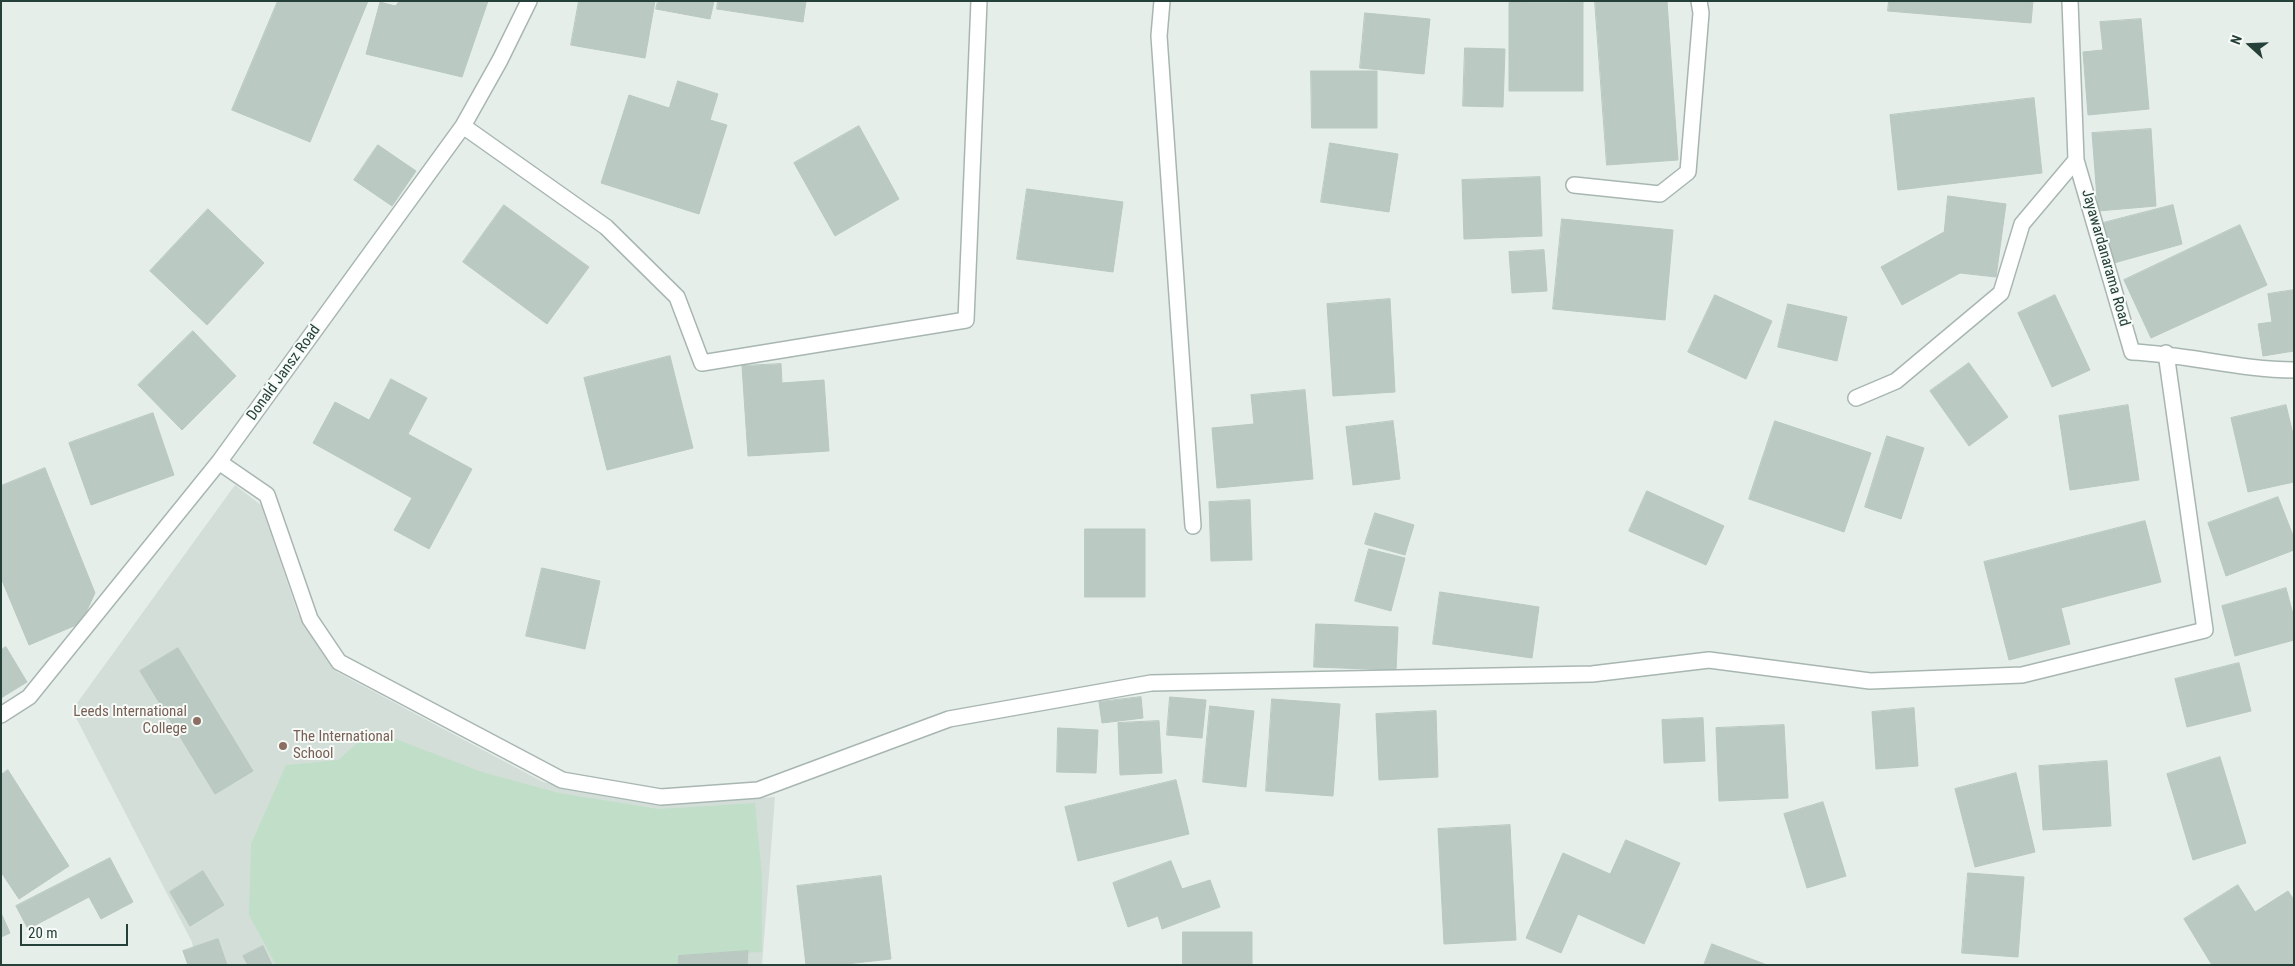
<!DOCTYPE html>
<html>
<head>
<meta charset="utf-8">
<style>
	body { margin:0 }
	#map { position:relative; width:2295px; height:966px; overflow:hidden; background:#e6eeea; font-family:"Roboto Condensed",sans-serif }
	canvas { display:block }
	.frame { position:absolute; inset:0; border:2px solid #254039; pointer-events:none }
	.north { position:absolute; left:2225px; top:20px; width:50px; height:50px; -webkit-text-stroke:4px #f7fbf8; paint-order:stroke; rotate:290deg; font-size:14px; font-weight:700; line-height:20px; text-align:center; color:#254039 }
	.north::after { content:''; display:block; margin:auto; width:18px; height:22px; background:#254039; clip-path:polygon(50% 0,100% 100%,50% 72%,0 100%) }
	.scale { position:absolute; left:20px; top:924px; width:108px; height:22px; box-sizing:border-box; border:2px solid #254039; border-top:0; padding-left:6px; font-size:15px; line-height:18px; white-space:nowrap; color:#254039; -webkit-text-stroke:4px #f7fbf8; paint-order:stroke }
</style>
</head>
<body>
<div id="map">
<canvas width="2295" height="966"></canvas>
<div class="frame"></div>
<div class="north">N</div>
<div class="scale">20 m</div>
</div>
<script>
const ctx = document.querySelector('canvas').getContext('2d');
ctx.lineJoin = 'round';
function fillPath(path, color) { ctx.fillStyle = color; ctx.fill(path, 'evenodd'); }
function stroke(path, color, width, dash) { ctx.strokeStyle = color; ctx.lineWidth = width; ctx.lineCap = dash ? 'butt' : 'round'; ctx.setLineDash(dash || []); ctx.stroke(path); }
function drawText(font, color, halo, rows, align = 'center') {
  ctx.font = font + ' "Roboto Condensed",sans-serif'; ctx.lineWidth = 4; ctx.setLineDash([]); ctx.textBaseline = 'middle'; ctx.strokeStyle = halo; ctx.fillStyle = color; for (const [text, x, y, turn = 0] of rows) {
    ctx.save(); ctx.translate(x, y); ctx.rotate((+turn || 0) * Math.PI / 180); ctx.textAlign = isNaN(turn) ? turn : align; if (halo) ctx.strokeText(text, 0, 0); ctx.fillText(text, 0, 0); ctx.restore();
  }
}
const built = new Path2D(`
	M 235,485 L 261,505 L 298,614 L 337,672 L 543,782 L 655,803 L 775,797 L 762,965 L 196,965 L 192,942 L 72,710 Z`);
const green = new Path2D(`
	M 372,730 L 482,772 L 559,793 L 658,809 L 755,803 L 762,876 L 762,952 L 679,956 L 678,965 L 276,965 L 249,915 L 251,844 L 286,765 L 338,760 Z`);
const building = new Path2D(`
	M 278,1 L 368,1 L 310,142 L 232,110 Z
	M 400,1 L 488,1 L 462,77 L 366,54 L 380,2 L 395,6 Z
	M 579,1 L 655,1 L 645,58 L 571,45 Z
	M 658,1 L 714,1 L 710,19 L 656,9 Z
	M 718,1 L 806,1 L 803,22 L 717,9 Z
	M 1595,1 L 1667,1 L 1678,160 L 1607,165 Z
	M 1889,1 L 2033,1 L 2031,23 L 1888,11 Z
	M 1583,2 L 1583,91 L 1509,91 L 1509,3 Z
	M 1365,13 L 1430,19 L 1424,74 L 1360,68 Z
	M 2141,19 L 2149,109 L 2088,115 L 2083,52 L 2103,50 L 2100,22 Z
	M 1465,48 L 1505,49 L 1503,107 L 1463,106 Z
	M 1311,71 L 1377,71 L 1377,128 L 1312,128 Z
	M 678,81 L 718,94 L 710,120 L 727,125 L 699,214 L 601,183 L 629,95 L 669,108 Z
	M 2034,98 L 2042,173 L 1898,190 L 1890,115 Z
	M 859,126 L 899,199 L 835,236 L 794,163 Z
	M 2151,129 L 2156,206 L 2098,211 L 2092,133 Z
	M 1330,143 L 1398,154 L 1389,212 L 1321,202 Z
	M 378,145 L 416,171 L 392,206 L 354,180 Z
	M 1540,177 L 1542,236 L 1464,239 L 1462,180 Z
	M 1027,189 L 1123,202 L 1113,272 L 1017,259 Z
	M 1948,196 L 2006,204 L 1996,277 L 1960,273 L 1902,305 L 1881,267 L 1944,232 Z
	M 504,205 L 589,267 L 547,324 L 463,262 Z
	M 2173,205 L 2182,244 L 2114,263 L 2103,223 Z
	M 208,209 L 264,263 L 207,325 L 150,271 Z
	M 1562,219 L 1673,230 L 1665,320 L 1553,309 Z
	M 2240,225 L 2267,285 L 2151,338 L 2124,280 Z
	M 1544,250 L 1547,291 L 1512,293 L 1509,252 Z
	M 2294,290 L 2294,351 L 2263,356 L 2258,324 L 2272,322 L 2268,294 Z
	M 1715,295 L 1772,321 L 1746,379 L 1688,352 Z
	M 2055,295 L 2090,370 L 2052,387 L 2018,313 Z
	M 1390,299 L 1395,392 L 1333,396 L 1327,304 Z
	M 1788,304 L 1847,317 L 1837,361 L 1778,347 Z
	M 193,331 L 236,376 L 182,430 L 138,385 Z
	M 670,356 L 693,448 L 607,470 L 584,378 Z
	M 1969,363 L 2008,417 L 1969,446 L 1930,391 Z
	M 781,364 L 782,383 L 824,380 L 829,451 L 748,456 L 742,366 Z
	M 391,379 L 427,398 L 408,434 L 472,469 L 429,549 L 394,530 L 412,498 L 313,443 L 335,402 L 369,420 Z
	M 1305,390 L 1313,479 L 1217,488 L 1212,428 L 1254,424 L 1251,395 Z
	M 2128,405 L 2139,480 L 2070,490 L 2059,416 Z
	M 2286,405 L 2294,438 L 2294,482 L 2248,492 L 2231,418 Z
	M 153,413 L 174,475 L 91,505 L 69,443 Z
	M 1393,421 L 1400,479 L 1353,485 L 1346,427 Z
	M 1775,421 L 1871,453 L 1844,532 L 1749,499 Z
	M 1887,436 L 1924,448 L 1901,519 L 1865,507 Z
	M 45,468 L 95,593 L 81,623 L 29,645 L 1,578 L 1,486 Z
	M 1647,491 L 1724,526 L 1706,565 L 1629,531 Z
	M 2278,497 L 2294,538 L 2294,550 L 2226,576 L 2208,523 Z
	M 1250,500 L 1252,560 L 1211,561 L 1209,502 Z
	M 1375,513 L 1414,525 L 1405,555 L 1365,544 Z
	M 2145,521 L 2161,582 L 2061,608 L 2070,644 L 2009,660 L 1984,562 Z
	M 1085,529 L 1145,529 L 1145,597 L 1085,597 Z
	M 1369,549 L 1405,558 L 1391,611 L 1355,601 Z
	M 542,568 L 600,581 L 585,649 L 526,636 Z
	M 2286,588 L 2294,618 L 2294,640 L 2235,656 L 2222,606 Z
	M 1440,592 L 1539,607 L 1532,658 L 1433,644 Z
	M 1316,624 L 1398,627 L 1396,670 L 1314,667 Z
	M 6,647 L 27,682 L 1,698 L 1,650 Z
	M 178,648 L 253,771 L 215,794 L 140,671 Z
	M 2239,663 L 2251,711 L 2187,727 L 2175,679 Z
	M 1141,697 L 1143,718 L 1102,723 L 1099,702 Z
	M 1170,697 L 1206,700 L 1202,738 L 1167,735 Z
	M 1272,699 L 1340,704 L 1333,796 L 1266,791 Z
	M 1210,706 L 1254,711 L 1246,787 L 1203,782 Z
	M 1914,708 L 1918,766 L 1876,769 L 1872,712 Z
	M 1436,711 L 1438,777 L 1379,780 L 1376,714 Z
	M 1703,718 L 1705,761 L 1664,763 L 1662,720 Z
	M 1159,721 L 1162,773 L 1120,775 L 1118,723 Z
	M 1784,725 L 1788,798 L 1719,801 L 1716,728 Z
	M 1058,728 L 1098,730 L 1096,773 L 1057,772 Z
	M 2220,757 L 2246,843 L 2193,860 L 2167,774 Z
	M 2107,761 L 2111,826 L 2043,830 L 2039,766 Z
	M 8,770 L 69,866 L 19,899 L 1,872 L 1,775 Z
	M 2016,773 L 2035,852 L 1975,867 L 1955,789 Z
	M 1176,780 L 1189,834 L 1078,861 L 1065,807 Z
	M 1823,802 L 1846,876 L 1807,888 L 1784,814 Z
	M 1510,825 L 1516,940 L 1444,944 L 1438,829 Z
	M 1626,840 L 1680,863 L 1644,944 L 1578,914 L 1561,953 L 1526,938 L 1563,853 L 1610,874 Z
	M 110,858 L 133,902 L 101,919 L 89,897 L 28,929 L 16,906 Z
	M 1171,861 L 1182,889 L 1210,880 L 1220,907 L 1162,929 L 1158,916 L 1128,927 L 1113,883 Z
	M 203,871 L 224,905 L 190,926 L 170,892 Z
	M 1968,873 L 2024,877 L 2018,957 L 1962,953 Z
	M 881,876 L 891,959 L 837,965 L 806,965 L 797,886 Z
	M 2238,885 L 2255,912 L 2288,891 L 2294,900 L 2294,965 L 2212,965 L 2184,919 Z
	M 1,913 L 10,933 L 1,937 Z
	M 1183,932 L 1252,932 L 1252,965 L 1183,965 Z
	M 218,939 L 227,965 L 188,965 L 183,951 Z
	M 1712,944 L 1767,965 L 1704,965 Z
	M 263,946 L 272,965 L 248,965 L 243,956 Z
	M 748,951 L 747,965 L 678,965 L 679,956 Z`);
const minor = new Path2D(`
	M 1162,1 L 1159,36 L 1193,526
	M 2070,1 L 2076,160 L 2132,352 C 2187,354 2239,370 2294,370
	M 463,126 L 606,227 L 677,297 L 702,363 L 966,320 L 979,1
	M 1574,185 L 1660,194 L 1688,172 L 1701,13 L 1699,1
	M 1856,398 L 1896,381 L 2001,293 L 2022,224 L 2076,160
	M 219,462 L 267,495 L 310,619 L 339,662 L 562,780 L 661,797 L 758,790 L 949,719 L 1151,683 L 1592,674 L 1709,660 L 1870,681 L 2022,675 L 2205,630 L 2166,353
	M 1,715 L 29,697 L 219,462 L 463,126 L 500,60 L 529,1`);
const markers = [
	[197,721,5,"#8d6e63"],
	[283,746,5,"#8d6e63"]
];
const streetNames = [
	["Jayawardanarama Road",2105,258,74],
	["Donald Jansz Road",284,373,-54]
];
const educationNames = [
	["Leeds International",187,712],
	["College",187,729],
	["The International",293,737,"left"],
	["School",293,754,"left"]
];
fillPath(built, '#d4ded9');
fillPath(green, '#c0dec8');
fillPath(building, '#bbc9c3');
stroke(building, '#b8c8c1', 1);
stroke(minor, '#a8b6b1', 18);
stroke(minor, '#fff', 15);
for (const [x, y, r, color] of markers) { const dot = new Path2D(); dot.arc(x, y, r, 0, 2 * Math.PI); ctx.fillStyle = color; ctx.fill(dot); stroke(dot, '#f7fbf8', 2); }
drawText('15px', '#254039', '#f7fbf8', streetNames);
drawText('15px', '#785e54', '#f7fbf8', educationNames, 'right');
</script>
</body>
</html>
